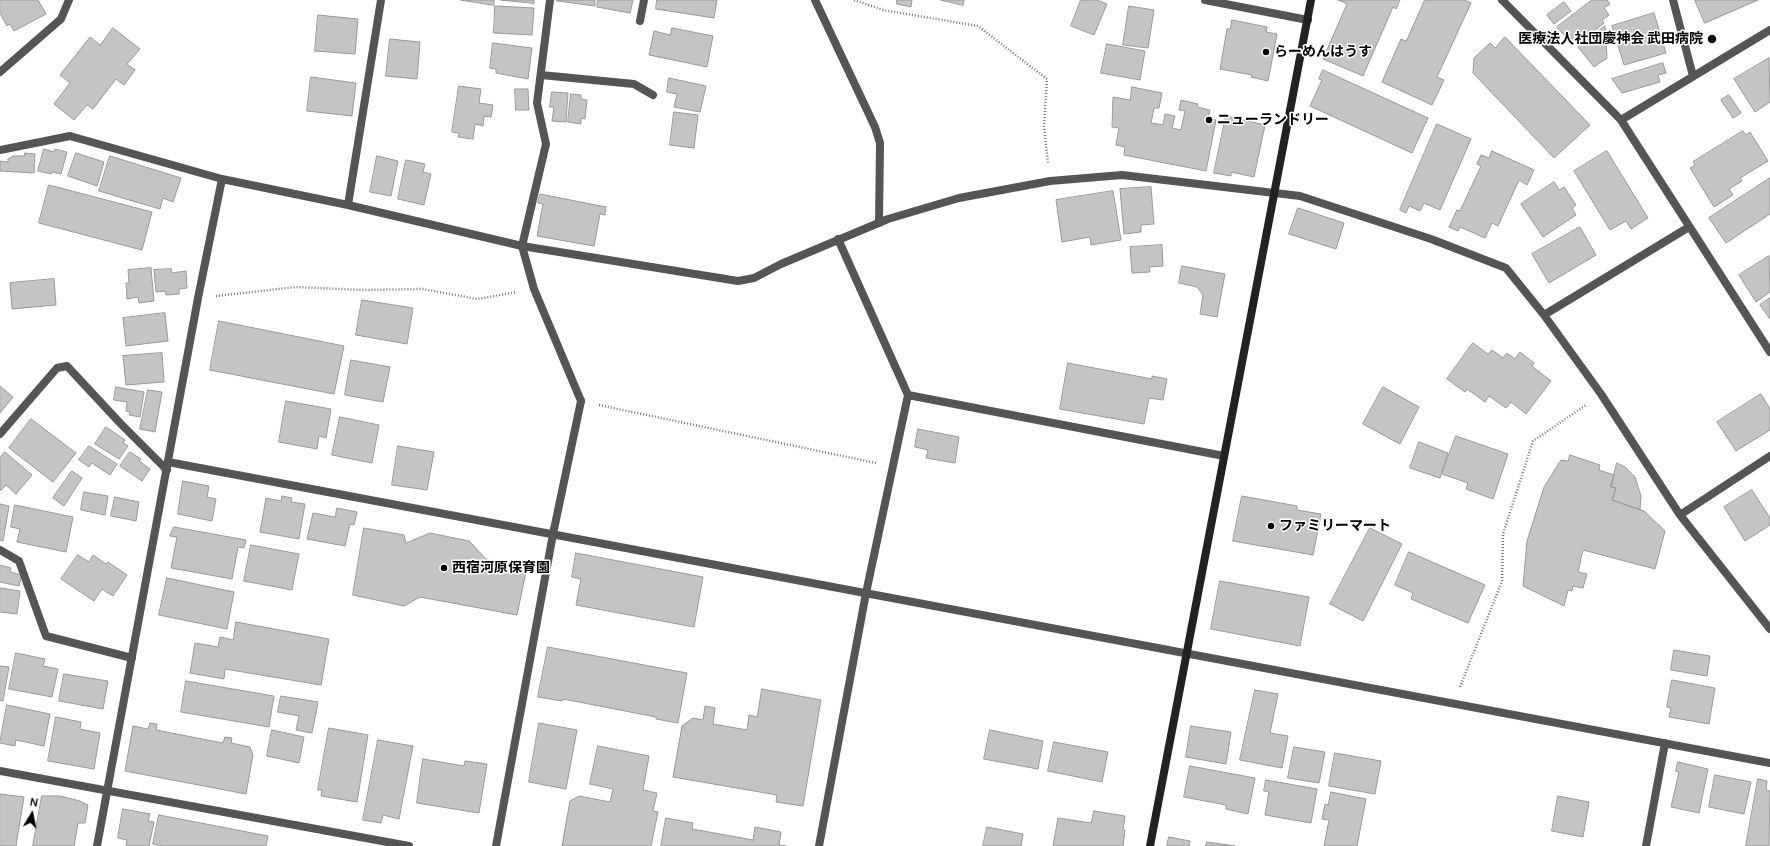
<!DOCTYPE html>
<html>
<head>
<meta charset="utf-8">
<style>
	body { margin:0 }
	#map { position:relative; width:1770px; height:846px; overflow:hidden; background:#fff; font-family:Manrope,sans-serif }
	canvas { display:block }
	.north { position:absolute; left:12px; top:794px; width:40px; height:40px; -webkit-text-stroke:3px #fff; paint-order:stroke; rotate:10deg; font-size:11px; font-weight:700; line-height:16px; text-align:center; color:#000 }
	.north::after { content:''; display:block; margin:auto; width:14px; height:18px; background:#000; clip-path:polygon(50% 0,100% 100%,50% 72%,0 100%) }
</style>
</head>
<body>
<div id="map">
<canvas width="1770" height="846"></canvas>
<div class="north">N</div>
</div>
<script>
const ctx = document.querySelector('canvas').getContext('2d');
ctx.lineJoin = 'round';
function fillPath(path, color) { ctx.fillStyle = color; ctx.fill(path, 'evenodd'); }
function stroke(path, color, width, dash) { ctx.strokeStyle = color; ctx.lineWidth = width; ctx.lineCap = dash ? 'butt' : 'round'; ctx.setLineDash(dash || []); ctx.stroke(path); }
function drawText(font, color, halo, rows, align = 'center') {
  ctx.font = font + ' Manrope,"Noto Sans JP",sans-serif'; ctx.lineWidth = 3; ctx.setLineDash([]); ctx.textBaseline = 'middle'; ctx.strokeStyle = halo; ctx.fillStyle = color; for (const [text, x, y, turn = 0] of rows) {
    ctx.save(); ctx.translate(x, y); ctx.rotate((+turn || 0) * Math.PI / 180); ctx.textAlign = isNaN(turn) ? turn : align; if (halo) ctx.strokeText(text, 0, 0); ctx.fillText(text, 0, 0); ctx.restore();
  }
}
const building = new Path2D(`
	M 0,0 L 38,0 L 46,14 L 14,31 L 10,24 L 7,26 L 0,13 Z
	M 461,0 L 494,0 L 494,5 Z
	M 501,0 L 534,0 L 534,3 Z
	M 557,0 L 595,0 L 595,6 L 557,1 Z
	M 598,0 L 633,0 L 630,13 L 597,7 Z
	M 657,0 L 717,0 L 714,18 L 656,9 Z
	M 897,0 L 912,0 L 911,7 L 897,4 Z
	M 941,0 L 964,0 L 963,5 Z
	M 1081,0 L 1097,0 L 1107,4 L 1094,35 L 1071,26 Z
	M 1338,0 L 1400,0 L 1396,9 L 1393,7 L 1363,76 L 1323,59 L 1347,4 Z
	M 1425,0 L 1465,0 L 1471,3 L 1437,77 L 1444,80 L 1432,105 L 1382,82 L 1401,39 L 1406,41 Z
	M 1592,0 L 1607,0 L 1610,4 L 1604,8 L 1609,15 L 1602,20 L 1604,23 L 1589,35 L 1584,29 L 1569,41 L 1557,27 Z
	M 1695,0 L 1758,0 L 1705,23 Z
	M 1564,2 L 1571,11 L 1554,24 L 1547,15 Z
	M 495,6 L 534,8 L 532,35 L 494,33 Z
	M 1129,6 L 1154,10 L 1148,48 L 1123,45 Z
	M 1654,13 L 1666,53 L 1624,65 L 1612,26 Z
	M 318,15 L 358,19 L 355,54 L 315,51 Z
	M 1232,20 L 1267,27 L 1266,32 L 1277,34 L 1268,81 L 1251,77 L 1252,75 L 1220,69 L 1227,29 L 1230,29 Z
	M 1605,26 L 1607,58 L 1594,67 L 1578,47 Z
	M 113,28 L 140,49 L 127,64 L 135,70 L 124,85 L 116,79 L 93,109 L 87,105 L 74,120 L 54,104 L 70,83 L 60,75 L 90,37 L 100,45 Z
	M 672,28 L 713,36 L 707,67 L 649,55 L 654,31 L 670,35 Z
	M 1505,37 L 1590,125 L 1554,158 L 1473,73 L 1474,58 L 1490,43 L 1495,48 Z
	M 390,39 L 420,42 L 417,79 L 386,76 Z
	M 493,43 L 532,48 L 528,79 L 496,73 L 496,69 L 490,68 Z
	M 1107,44 L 1145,51 L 1140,80 L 1101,73 Z
	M 1769,58 L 1770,102 L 1755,112 L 1734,79 Z
	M 1663,63 L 1666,73 L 1658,75 L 1660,82 L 1622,93 L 1612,79 Z
	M 1323,70 L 1428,118 L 1412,153 L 1310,106 L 1322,80 L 1319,79 Z
	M 311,77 L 356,83 L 352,116 L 307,111 Z
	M 669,78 L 706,86 L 700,112 L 674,107 L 677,94 L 667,92 Z
	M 459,86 L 481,89 L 479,103 L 493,105 L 491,117 L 484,116 L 483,126 L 475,124 L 473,139 L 458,137 L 459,133 L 452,132 Z
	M 1132,87 L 1162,93 L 1159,108 L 1154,108 L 1151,123 L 1163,125 L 1165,114 L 1175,116 L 1172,128 L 1181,130 L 1185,111 L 1179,110 L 1181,100 L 1198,104 L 1197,107 L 1210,110 L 1208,119 L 1216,120 L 1206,171 L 1124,155 L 1125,147 L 1116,145 L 1119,128 L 1112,127 L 1113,97 L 1130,100 Z
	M 515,89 L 528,89 L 529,110 L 516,110 Z
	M 552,92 L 568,93 L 566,122 L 552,121 L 554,107 L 550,107 Z
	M 571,94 L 581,95 L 581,99 L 587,100 L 585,119 L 581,118 L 581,124 L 568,122 Z
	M 1729,95 L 1741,113 L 1733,118 L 1721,100 Z
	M 674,112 L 698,115 L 694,148 L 670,145 Z
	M 1226,116 L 1265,125 L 1254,177 L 1231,172 L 1231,176 L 1214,173 Z
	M 1437,124 L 1471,139 L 1440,210 L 1424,203 L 1420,211 L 1409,206 L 1406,213 L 1400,210 Z
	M 1743,131 L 1746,135 L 1750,132 L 1768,161 L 1740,178 L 1742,181 L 1729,189 L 1733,195 L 1714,207 L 1690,168 L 1695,165 L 1693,162 Z
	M 44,149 L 54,152 L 55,149 L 67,152 L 61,174 L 52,172 L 51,174 L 38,171 Z
	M 1492,151 L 1534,170 L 1527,185 L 1519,180 L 1498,226 L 1492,223 L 1485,238 L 1460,227 L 1458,231 L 1449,227 L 1457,210 L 1460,211 L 1481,166 L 1477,164 L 1481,155 L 1489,158 Z
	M 1607,151 L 1648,218 L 1631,229 L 1626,221 L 1610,230 L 1574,171 Z
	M 25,153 L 35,154 L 34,173 L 0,171 L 0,161 L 8,162 L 8,159 L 13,156 L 24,156 Z
	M 76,153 L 104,162 L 97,186 L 68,176 Z
	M 110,156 L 181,178 L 173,202 L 163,198 L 160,209 L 99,191 Z
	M 377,156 L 398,161 L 391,196 L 370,192 Z
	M 406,160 L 425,164 L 423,172 L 431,174 L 424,205 L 398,199 Z
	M 1770,178 L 1770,214 L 1726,243 L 1709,218 Z
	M 1554,182 L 1559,190 L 1564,187 L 1576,205 L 1572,208 L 1576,215 L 1543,237 L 1521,204 Z
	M 49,185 L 152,212 L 142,250 L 39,223 Z
	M 1151,187 L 1154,224 L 1141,225 L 1141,232 L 1124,234 L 1120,189 Z
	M 1113,191 L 1121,240 L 1091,245 L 1090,237 L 1062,242 L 1056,200 Z
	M 540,194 L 606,207 L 605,215 L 600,214 L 594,246 L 537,236 L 543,204 L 538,203 Z
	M 1298,208 L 1344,223 L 1336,249 L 1289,234 Z
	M 1580,227 L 1596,255 L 1549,283 L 1532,254 Z
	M 1162,245 L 1163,266 L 1149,267 L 1150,272 L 1132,273 L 1130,247 Z
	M 1769,256 L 1770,292 L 1756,302 L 1739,275 Z
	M 1182,266 L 1225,274 L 1217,317 L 1200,314 L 1203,295 L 1197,287 L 1179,283 Z
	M 151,268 L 154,301 L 139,303 L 138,297 L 127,299 L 126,283 L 129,283 L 128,270 Z
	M 171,269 L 172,273 L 186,271 L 187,288 L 179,289 L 179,294 L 166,295 L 165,291 L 156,292 L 154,270 Z
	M 54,279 L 56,305 L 12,309 L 10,283 Z
	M 1770,298 L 1770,319 L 1760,305 Z
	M 362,300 L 413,308 L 407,344 L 356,335 Z
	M 165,313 L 168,341 L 126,346 L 123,318 Z
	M 219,321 L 344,346 L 334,394 L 210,370 Z
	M 1473,343 L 1488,354 L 1492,350 L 1503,358 L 1507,353 L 1515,359 L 1520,352 L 1534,363 L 1532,366 L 1551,381 L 1526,414 L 1511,402 L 1506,408 L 1489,396 L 1485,402 L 1467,389 L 1465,392 L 1447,379 Z
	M 162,353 L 164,382 L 126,385 L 123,356 Z
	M 351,360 L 390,367 L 383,402 L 345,395 Z
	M 1068,363 L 1152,379 L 1152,376 L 1167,379 L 1163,400 L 1149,398 L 1144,424 L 1060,409 Z
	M 0,386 L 13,397 L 0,413 Z
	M 116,387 L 144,392 L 140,417 L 129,415 L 130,412 L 126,411 L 127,402 L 114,400 Z
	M 1383,387 L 1419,407 L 1400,444 L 1363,424 Z
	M 148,390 L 162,392 L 155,432 L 140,429 Z
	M 1761,394 L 1770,409 L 1770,430 L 1736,451 L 1717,422 Z
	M 286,401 L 331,409 L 326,438 L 319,436 L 317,449 L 279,442 Z
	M 340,417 L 379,425 L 372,463 L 332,455 Z
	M 31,419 L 76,453 L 53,482 L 9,448 Z
	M 106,427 L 125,440 L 123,443 L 128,446 L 119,459 L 95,444 Z
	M 918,429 L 959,437 L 955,463 L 926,458 L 928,450 L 915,447 Z
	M 1456,436 L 1508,454 L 1493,499 L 1466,489 L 1468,483 L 1442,474 Z
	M 1419,442 L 1448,453 L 1440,478 L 1410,468 Z
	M 89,446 L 117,464 L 110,475 L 92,463 L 89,467 L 79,460 Z
	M 398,446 L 434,452 L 427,490 L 392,485 Z
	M 5,452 L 32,475 L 16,494 L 6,485 L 0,491 L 0,458 Z
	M 130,452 L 141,459 L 139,461 L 150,469 L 142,481 L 120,466 Z
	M 1570,455 L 1600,465 L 1599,470 L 1614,475 L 1611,487 L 1616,488 L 1612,500 L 1644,511 L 1665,531 L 1655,569 L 1583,550 L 1578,572 L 1587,574 L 1583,588 L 1573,586 L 1572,591 L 1568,590 L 1564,606 L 1523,586 L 1527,541 L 1544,487 L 1561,460 L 1568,461 Z
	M 1617,463 L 1625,467 L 1635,477 L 1641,496 L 1640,510 L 1612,500 L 1616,488 L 1611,487 Z
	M 72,471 L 82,478 L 64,506 L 53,498 Z
	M 183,481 L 209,486 L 207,497 L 216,499 L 212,521 L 178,514 Z
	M 1752,490 L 1770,518 L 1770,525 L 1745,541 L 1724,507 Z
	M 84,492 L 108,496 L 105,515 L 81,510 Z
	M 282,496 L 292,498 L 291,502 L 305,504 L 299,539 L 260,532 L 266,498 L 281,501 Z
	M 1242,496 L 1297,506 L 1297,510 L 1321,514 L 1313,555 L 1233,541 Z
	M 115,497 L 139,502 L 136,521 L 111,516 Z
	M 0,504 L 9,506 L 3,541 L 0,540 Z
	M 15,505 L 73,517 L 66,552 L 17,542 L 20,529 L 11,527 Z
	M 337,508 L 357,512 L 354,525 L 350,524 L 345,546 L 307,539 L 313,513 L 335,517 Z
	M 174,527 L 246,540 L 244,548 L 238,547 L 232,579 L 171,568 L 177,537 L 170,536 Z
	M 364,528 L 404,535 L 406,543 L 430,533 L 469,541 L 487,560 L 527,567 L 517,615 L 420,597 L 404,606 L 353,595 Z
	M 1370,528 L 1402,544 L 1363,621 L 1330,604 Z
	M 251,545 L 299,554 L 292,590 L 244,581 Z
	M 1409,552 L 1485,585 L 1468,623 L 1411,599 L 1413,593 L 1395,585 Z
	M 576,553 L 703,577 L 694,627 L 576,605 L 581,579 L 572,577 Z
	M 78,555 L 89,562 L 93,555 L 106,564 L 108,562 L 127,575 L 113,596 L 102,589 L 94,601 L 61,579 Z
	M 0,565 L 11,568 L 10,572 L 22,575 L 19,586 L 0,582 Z
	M 167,578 L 234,592 L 227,629 L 159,615 Z
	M 1220,581 L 1309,597 L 1300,646 L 1211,629 Z
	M 0,588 L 20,591 L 17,614 L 0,612 Z
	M 236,622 L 329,639 L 321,685 L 225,669 L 224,679 L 190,673 L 195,643 L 218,647 L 220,637 L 233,640 Z
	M 548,647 L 687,673 L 678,723 L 656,719 L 656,717 L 563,699 L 562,701 L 538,697 Z
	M 1674,650 L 1710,656 L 1707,676 L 1671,670 Z
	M 16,653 L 45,659 L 43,666 L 58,669 L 52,697 L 9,689 Z
	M 0,666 L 9,667 L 3,701 L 0,700 Z
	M 64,674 L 108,681 L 103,709 L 59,701 Z
	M 1672,680 L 1715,688 L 1709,724 L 1669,717 L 1671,708 L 1667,707 Z
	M 186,681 L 274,696 L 269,727 L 181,712 Z
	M 762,689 L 821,700 L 803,806 L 776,802 L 777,795 L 673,777 L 682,726 L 693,718 L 703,720 L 705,706 L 715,708 L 713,724 L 747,730 L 749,715 L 757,717 Z
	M 1255,690 L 1278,694 L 1270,733 L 1288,736 L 1282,768 L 1240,760 Z
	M 281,696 L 318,702 L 312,733 L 296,730 L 299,716 L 278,712 Z
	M 7,705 L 50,714 L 44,746 L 16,740 L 15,746 L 0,743 Z
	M 56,717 L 81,722 L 80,729 L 100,733 L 94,769 L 48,761 Z
	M 150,723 L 157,724 L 156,730 L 223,743 L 225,737 L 232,738 L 231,743 L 250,747 L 253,755 L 246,794 L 125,771 L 133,726 L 148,729 Z
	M 539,723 L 577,730 L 566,789 L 529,782 Z
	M 1191,726 L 1231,732 L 1226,764 L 1186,757 Z
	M 329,728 L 368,735 L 357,802 L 321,796 L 322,790 L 318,790 Z
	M 272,730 L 304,737 L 299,763 L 267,756 Z
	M 990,730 L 1043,741 L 1038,769 L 984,759 Z
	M 378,740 L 413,746 L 399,819 L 383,815 L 381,823 L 363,820 Z
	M 1054,742 L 1108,752 L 1102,782 L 1048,771 Z
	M 598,746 L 649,756 L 643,790 L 657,793 L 653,811 L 658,812 L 651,846 L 562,846 L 570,801 L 579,796 L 610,802 L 613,789 L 590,784 Z
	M 1294,747 L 1325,752 L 1319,783 L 1288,778 Z
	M 1335,753 L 1381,761 L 1375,794 L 1329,786 Z
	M 423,759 L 464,766 L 465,761 L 487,764 L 479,813 L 417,803 Z
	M 1678,762 L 1708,769 L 1699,813 L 1671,807 L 1679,772 L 1676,771 Z
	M 1190,766 L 1255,778 L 1248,814 L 1226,809 L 1226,805 L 1184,797 Z
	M 1715,775 L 1751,782 L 1744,814 L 1709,807 Z
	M 1758,779 L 1767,781 L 1766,790 L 1770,791 L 1769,846 L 1746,846 Z
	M 1266,780 L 1317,789 L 1311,823 L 1265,815 L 1269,792 L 1264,791 Z
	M 1331,792 L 1366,799 L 1357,846 L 1324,846 L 1329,820 L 1322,819 L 1325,804 L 1328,805 Z
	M 0,794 L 24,797 L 16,846 L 0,846 Z
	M 42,796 L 60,796 L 80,801 L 88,805 L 85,823 L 78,823 L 74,846 L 33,846 Z
	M 1558,796 L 1589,802 L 1583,837 L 1552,831 Z
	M 123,809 L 150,814 L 148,821 L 154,822 L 149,846 L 126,846 L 127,840 L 118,838 Z
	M 1094,811 L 1125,816 L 1123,830 L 1125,830 L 1123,846 L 1053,846 L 1058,818 L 1091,823 Z
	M 159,815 L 268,836 L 266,846 L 163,846 L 153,844 Z
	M 666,818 L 693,823 L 692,829 L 753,840 L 755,827 L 781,832 L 779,845 L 786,846 L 661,846 Z
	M 987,827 L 1023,834 L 1021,846 L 983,846 Z
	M 1169,837 L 1190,841 L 1189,846 L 1167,846 Z
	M 1207,842 L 1235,846 L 1206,846 Z`);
const path = new Path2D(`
	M 854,0 L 883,10 L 978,26 L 1047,79 L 1044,126 L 1048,163
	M 216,296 L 296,287 L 363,290 L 423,289 L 477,299 L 517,292
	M 599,405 L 876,463
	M 1460,687 L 1502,581 L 1503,534 L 1533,441 L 1586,405`);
const lane = new Path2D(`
	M 550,0 L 537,103 L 546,144 L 522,246 L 534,289 L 581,401
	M 640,21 L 644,0
	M 541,75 L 634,84 L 653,95
	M 0,434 L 57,368 L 67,366 L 120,423 L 167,470
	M 0,550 L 19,561 L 46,636 L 132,658`);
const street = new Path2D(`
	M 815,0 L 875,127 L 880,143 L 879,223
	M 1205,0 L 1308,20
	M 1502,0 L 1621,120 L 1770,352
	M 1673,0 L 1693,76
	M 0,72 L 61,19 L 69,0
	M 1621,120 L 1770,30
	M 0,150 L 70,136 L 222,179 L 348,205 L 522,246 L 738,281 L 754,278 L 781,264 L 888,219 L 959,198 L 1050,181 L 1122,175 L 1300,196 L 1431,239 L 1506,268 L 1544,315 L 1601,394 L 1680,515 L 1770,629
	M 348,205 L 381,0
	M 1544,315 L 1689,227
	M 908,395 L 1224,456
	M 168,462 L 1770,763
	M 1680,515 L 1770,456
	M 0,771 L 409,846
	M 97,846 L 198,298 L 222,179
	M 496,846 L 553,534 L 581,401
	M 819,846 L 866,593 L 908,395 L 838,239
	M 1646,846 L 1665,743`);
const secondary = new Path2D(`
	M 1150,846 L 1311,0`);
const markers = [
	[1712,39,5,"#000"],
	[1266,52,4,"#000"],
	[1209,120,4,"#000"],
	[1271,526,4,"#000"],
	[444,568,4,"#000"]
];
const poiNames = [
	["医療法人社団慶神会 武田病院",1703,39,"right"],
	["らーめんはうす",1274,52],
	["ニューランドリー",1217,120],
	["ファミリーマート",1279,526],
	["西宿河原保育園",452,568]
];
fillPath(building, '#c4c4c4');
stroke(building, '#999', 1);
stroke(path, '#777', 2.5, [1, 2]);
stroke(lane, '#555', 8);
stroke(street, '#555', 8);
stroke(secondary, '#222', 8);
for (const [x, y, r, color] of markers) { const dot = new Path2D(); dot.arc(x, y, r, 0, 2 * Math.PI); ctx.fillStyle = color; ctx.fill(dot); stroke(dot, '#fff', 1.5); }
drawText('bold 14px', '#000', '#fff', poiNames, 'left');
</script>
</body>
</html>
